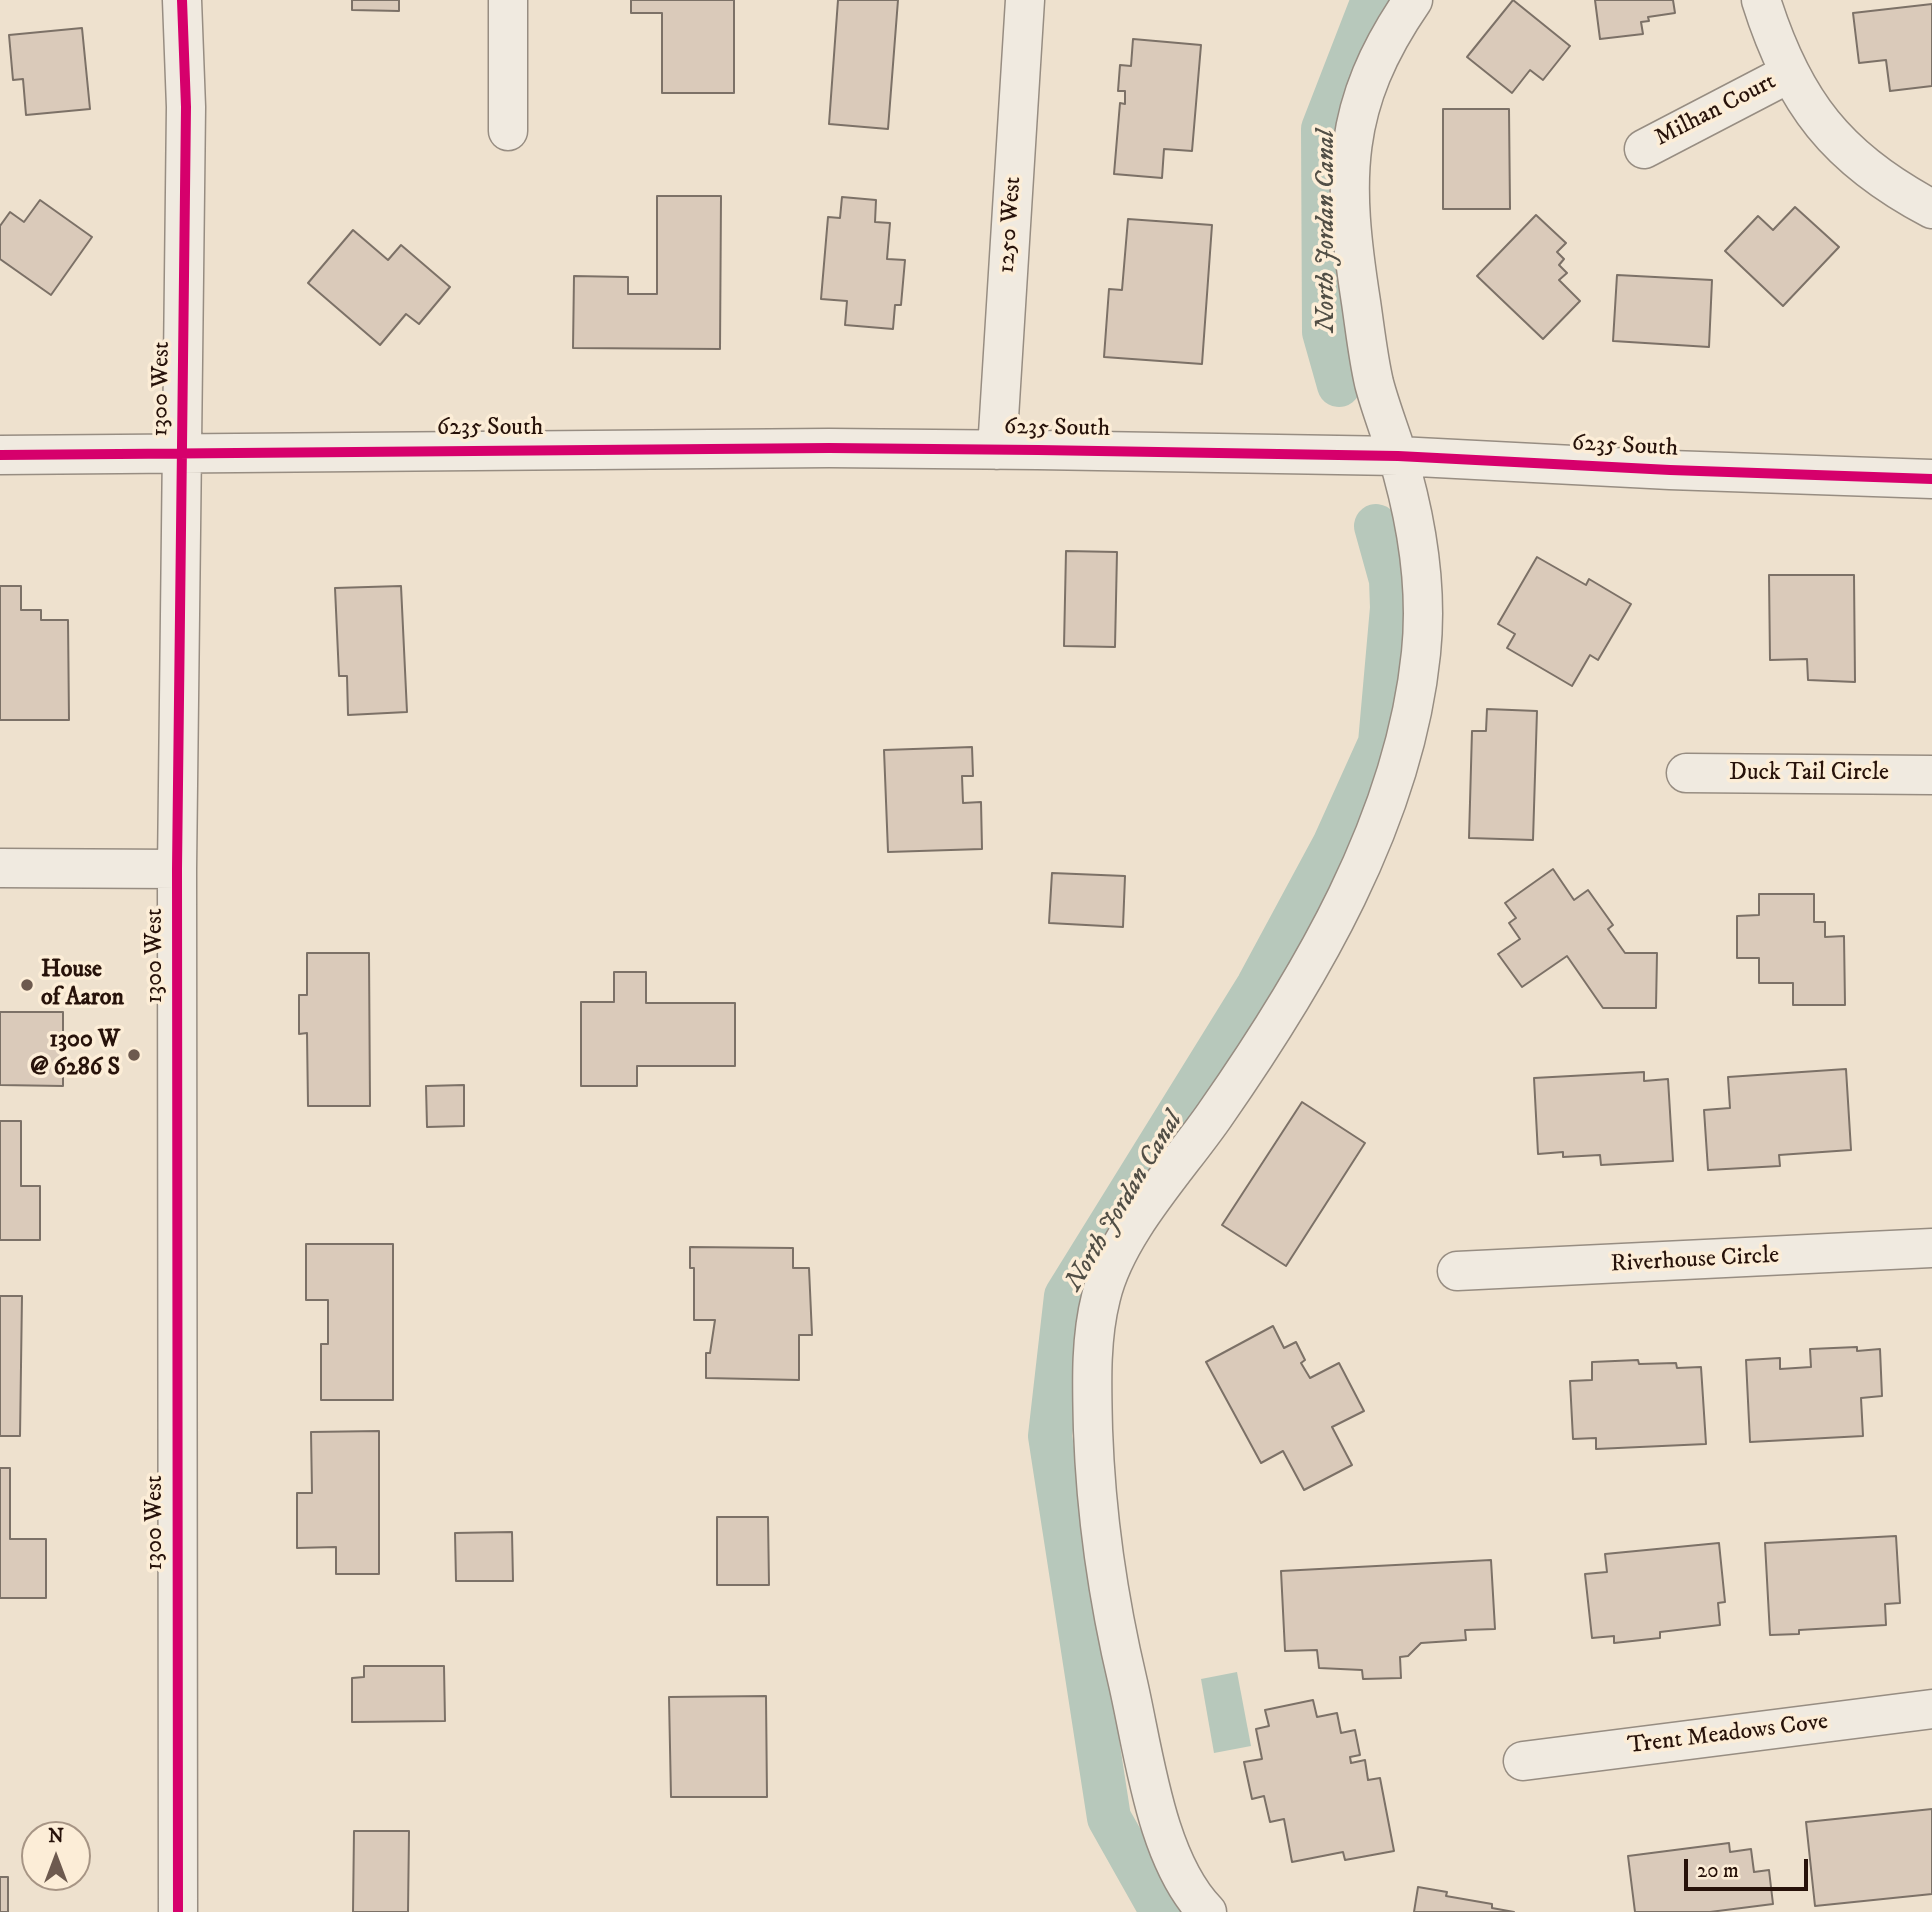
<!DOCTYPE html>
<html>
<head>
<meta charset="utf-8">
<style>
	body { margin:0 }
	#map { position:relative; width:1932px; height:1912px; overflow:hidden; background:#eee1ce; font-family:"IM FELL DW Pica",serif }
	canvas { display:block }
	.north { position:absolute; left:21px; top:1821px; width:70px; height:70px; box-sizing:border-box; background:#fcedd7; border:2px solid #a79585; border-radius:50%; rotate:0deg; font-size:19px; font-weight:700; line-height:28px; text-align:center; color:#27120a }
	.north::after { content:''; display:block; margin:auto; width:24px; height:32px; background:#6d5a4f; clip-path:polygon(50% 0,100% 100%,50% 72%,0 100%) }
	.scale { position:absolute; left:1684px; top:1859px; width:124px; height:32px; box-sizing:border-box; border:4px solid #27120a; border-top:0; padding-left:9px; font-size:21px; line-height:24px; white-space:nowrap; color:#27120a; -webkit-text-stroke:5px #fcedd7; paint-order:stroke }
</style>
</head>
<body>
<div id="map">
<canvas width="1932" height="1912"></canvas>
<div class="north">N</div>
<div class="scale">20 m</div>
</div>
<script>
const ctx = document.querySelector('canvas').getContext('2d');
ctx.lineJoin = 'round';
function fillPath(path, color) { ctx.fillStyle = color; ctx.fill(path, 'evenodd'); }
function stroke(path, color, width, dash) { ctx.strokeStyle = color; ctx.lineWidth = width; ctx.lineCap = dash ? 'butt' : 'round'; ctx.setLineDash(dash || []); ctx.stroke(path); }
function drawText(font, color, halo, rows, align = 'center') {
  ctx.font = font + ' "IM FELL DW Pica",serif'; ctx.lineWidth = 7; ctx.setLineDash([]); ctx.textBaseline = 'middle'; ctx.strokeStyle = halo; ctx.fillStyle = color; for (const [text, x, y, turn = 0] of rows) {
    ctx.save(); ctx.translate(x, y); ctx.rotate((+turn || 0) * Math.PI / 180); ctx.textAlign = isNaN(turn) ? turn : align; if (halo) ctx.strokeText(text, 0, 0); ctx.fillText(text, 0, 0); ctx.restore();
  }
}
const water = new Path2D(`
	M 1237,1672 L 1251,1746 L 1214,1753 L 1201,1679 Z`);
const canal = new Path2D(`
	M 1339,385 L 1324,332 L 1323,129 L 1373,0
	M 1162,1912 L 1109,1818 L 1050,1436 L 1066,1296 L 1258,986 L 1334,845 L 1380,743 L 1392,608 L 1391,580 L 1376,526`);
const building = new Path2D(`
	M 352,0 L 399,0 L 399,11 L 352,10 Z
	M 631,0 L 734,0 L 734,93 L 662,93 L 662,13 L 631,13 Z
	M 838,0 L 898,0 L 888,129 L 829,124 Z
	M 1513,0 L 1570,46 L 1543,80 L 1530,70 L 1512,93 L 1467,57 Z
	M 1595,0 L 1673,0 L 1675,13 L 1648,17 L 1649,21 L 1641,22 L 1643,34 L 1600,39 Z
	M 1932,4 L 1932,86 L 1890,91 L 1886,60 L 1859,63 L 1853,13 Z
	M 82,28 L 90,109 L 26,115 L 23,79 L 13,80 L 9,35 Z
	M 1133,39 L 1201,45 L 1192,151 L 1164,149 L 1162,178 L 1114,174 L 1120,103 L 1125,104 L 1125,91 L 1118,91 L 1120,65 L 1131,66 Z
	M 1443,109 L 1509,109 L 1510,209 L 1443,209 Z
	M 657,196 L 721,196 L 720,349 L 573,348 L 574,276 L 628,277 L 628,294 L 657,294 Z
	M 842,197 L 876,200 L 875,222 L 890,223 L 887,259 L 905,260 L 901,305 L 895,305 L 893,329 L 845,325 L 847,301 L 821,299 L 828,217 L 840,218 Z
	M 40,200 L 92,237 L 51,295 L 0,259 L 0,226 L 10,212 L 24,222 Z
	M 1795,207 L 1839,247 L 1783,306 L 1725,251 L 1758,216 L 1773,230 Z
	M 1536,215 L 1566,243 L 1557,252 L 1564,259 L 1559,265 L 1567,273 L 1559,280 L 1580,301 L 1543,339 L 1477,276 Z
	M 1128,219 L 1212,225 L 1202,364 L 1104,357 L 1109,289 L 1122,290 Z
	M 353,230 L 388,260 L 401,245 L 450,287 L 419,324 L 406,314 L 380,345 L 308,283 Z
	M 1617,275 L 1712,280 L 1709,347 L 1613,341 Z
	M 1066,551 L 1117,552 L 1115,647 L 1064,646 Z
	M 1537,557 L 1586,585 L 1589,579 L 1631,604 L 1598,660 L 1590,655 L 1572,686 L 1507,648 L 1515,634 L 1498,624 Z
	M 1769,575 L 1854,575 L 1855,682 L 1808,680 L 1807,659 L 1770,660 Z
	M 0,586 L 21,586 L 21,610 L 41,610 L 41,620 L 68,620 L 69,720 L 0,720 Z
	M 401,586 L 407,712 L 348,715 L 347,676 L 339,676 L 335,588 Z
	M 1487,709 L 1537,711 L 1533,840 L 1469,838 L 1472,731 L 1486,731 Z
	M 972,747 L 973,776 L 962,776 L 963,803 L 981,802 L 982,849 L 888,852 L 884,750 Z
	M 1553,869 L 1574,900 L 1588,890 L 1613,925 L 1608,929 L 1625,953 L 1657,953 L 1656,1008 L 1603,1008 L 1567,956 L 1522,987 L 1498,954 L 1520,939 L 1509,923 L 1516,918 L 1505,903 Z
	M 1052,873 L 1125,876 L 1123,927 L 1049,923 Z
	M 1759,894 L 1814,894 L 1814,922 L 1825,922 L 1825,937 L 1844,936 L 1845,1005 L 1793,1005 L 1793,983 L 1759,983 L 1759,958 L 1737,958 L 1737,916 L 1759,915 Z
	M 307,953 L 369,953 L 370,1106 L 308,1106 L 307,1033 L 299,1034 L 299,995 L 307,995 Z
	M 614,972 L 646,972 L 646,1003 L 735,1003 L 735,1066 L 637,1066 L 637,1086 L 581,1086 L 581,1002 L 614,1002 Z
	M 0,1012 L 63,1012 L 63,1086 L 0,1085 Z
	M 1846,1069 L 1851,1150 L 1779,1155 L 1780,1166 L 1708,1170 L 1704,1110 L 1730,1108 L 1728,1077 Z
	M 1644,1072 L 1644,1081 L 1668,1079 L 1673,1161 L 1601,1165 L 1600,1155 L 1563,1157 L 1563,1152 L 1538,1154 L 1534,1078 Z
	M 464,1085 L 464,1126 L 427,1127 L 426,1086 Z
	M 1302,1102 L 1365,1143 L 1286,1266 L 1222,1225 Z
	M 0,1121 L 21,1121 L 21,1186 L 40,1186 L 40,1240 L 0,1240 Z
	M 306,1244 L 393,1244 L 393,1400 L 321,1400 L 321,1344 L 328,1344 L 328,1300 L 306,1300 Z
	M 690,1247 L 793,1248 L 793,1268 L 809,1268 L 812,1335 L 799,1335 L 799,1380 L 706,1378 L 706,1353 L 710,1353 L 715,1320 L 694,1320 L 694,1268 L 690,1268 Z
	M 0,1296 L 22,1296 L 20,1436 L 0,1436 Z
	M 1273,1326 L 1284,1348 L 1296,1342 L 1305,1360 L 1301,1363 L 1310,1378 L 1339,1363 L 1364,1411 L 1332,1427 L 1352,1465 L 1304,1490 L 1283,1451 L 1261,1463 L 1206,1362 Z
	M 1857,1347 L 1857,1351 L 1880,1349 L 1882,1396 L 1861,1398 L 1863,1436 L 1750,1442 L 1746,1360 L 1780,1358 L 1780,1369 L 1811,1367 L 1810,1349 Z
	M 1638,1360 L 1639,1364 L 1676,1363 L 1677,1368 L 1701,1367 L 1706,1444 L 1596,1449 L 1596,1438 L 1573,1439 L 1570,1381 L 1592,1380 L 1592,1362 Z
	M 379,1431 L 379,1574 L 336,1574 L 336,1547 L 297,1548 L 297,1493 L 312,1493 L 311,1432 Z
	M 0,1468 L 10,1468 L 10,1539 L 46,1539 L 46,1598 L 0,1598 Z
	M 717,1517 L 768,1517 L 769,1585 L 717,1585 Z
	M 512,1532 L 513,1581 L 456,1581 L 455,1533 Z
	M 1896,1536 L 1900,1603 L 1885,1604 L 1886,1625 L 1799,1630 L 1799,1634 L 1770,1635 L 1765,1543 Z
	M 1719,1543 L 1725,1602 L 1718,1603 L 1720,1625 L 1660,1632 L 1660,1638 L 1614,1643 L 1614,1636 L 1592,1638 L 1585,1574 L 1607,1572 L 1605,1554 Z
	M 1491,1560 L 1495,1629 L 1465,1630 L 1466,1640 L 1421,1643 L 1408,1656 L 1400,1657 L 1401,1678 L 1363,1679 L 1362,1670 L 1319,1668 L 1317,1650 L 1285,1651 L 1281,1571 Z
	M 364,1666 L 444,1666 L 445,1721 L 352,1722 L 352,1678 L 364,1677 Z
	M 766,1696 L 767,1797 L 671,1797 L 669,1697 Z
	M 1313,1700 L 1317,1717 L 1337,1713 L 1341,1733 L 1355,1730 L 1360,1755 L 1350,1757 L 1351,1763 L 1365,1760 L 1368,1780 L 1380,1778 L 1394,1851 L 1345,1860 L 1343,1852 L 1292,1862 L 1284,1819 L 1270,1822 L 1264,1796 L 1252,1799 L 1244,1762 L 1262,1759 L 1256,1729 L 1269,1726 L 1265,1710 Z
	M 1932,1809 L 1932,1894 L 1815,1906 L 1806,1822 Z
	M 354,1831 L 409,1831 L 408,1912 L 353,1912 Z
	M 1729,1843 L 1730,1852 L 1751,1849 L 1754,1872 L 1769,1870 L 1773,1904 L 1710,1912 L 1635,1912 L 1628,1856 Z
	M 0,1877 L 8,1877 L 8,1912 L 0,1912 Z
	M 1418,1887 L 1447,1892 L 1446,1896 L 1492,1904 L 1492,1908 L 1514,1912 L 1414,1912 Z`);
const minor = new Path2D(`
	M 1761,0 C 1793,102 1837,159 1932,209
	M 508,131 L 508,0
	M 1644,149 L 1788,74
	M 997,450 L 1025,0
	M 0,455 L 829,448 L 1038,450 L 1398,456 L 1670,470 L 1932,479
	M 1686,773 L 1932,775
	M 0,868 L 177,869
	M 1457,1271 L 1932,1248
	M 1523,1761 L 1932,1709
	M 178,1912 L 177,869 L 186,107 L 182,0
	M 1207,1912 C 1156,1860 1144,1753 1128,1683 C 1108,1599 1096,1516 1093,1430 C 1092,1386 1090,1340 1101,1297 C 1116,1233 1177,1169 1214,1116 C 1309,980 1404,821 1421,653 C 1428,585 1416,516 1396,451 C 1389,429 1380,406 1374,383 C 1368,357 1365,329 1361,302 C 1342,180 1340,106 1413,0`);
const cycleway = new Path2D(`
	M 0,455 L 829,448 L 1038,450 L 1398,456 L 1670,470 L 1932,479
	M 178,1912 L 177,869 L 186,107 L 182,0`);
const markers = [
	[27,985,7,"#6d5a4f"],
	[134,1055,7,"#6d5a4f"]
];
const streetNames = [
	["Milhan Court",1716,111,-27],
	["1250 West",1011,225,-86],
	["1300 West",162,389,-89],
	["6235 South",490,429],
	["6235 South",1057,429,1],
	["6235 South",1625,447,3],
	["Duck Tail Circle",1809,774],
	["1300 West",156,956,-90],
	["Riverhouse Circle",1695,1261,-3],
	["1300 West",156,1523,-90],
	["Trent Meadows Cove",1728,1735,-7]
];
const poiNames = [
	["House",41,971],
	["of Aaron",41,999],
	["1300 W",120,1041,"right"],
	["@ 6286 S",120,1069,"right"]
];
const waterNames = [
	["North Jordan Canal",1328,231,-90],
	["North Jordan Canal",1125,1202,-59]
];
fillPath(water, '#b7c8bb');
stroke(canal, '#b7c8bb', 44);
fillPath(building, '#dacaba');
stroke(building, '#7c7167', 2);
stroke(minor, '#978d82', 41);
stroke(minor, '#f0eae0', 38);
stroke(cycleway, '#d6006c', 10);
for (const [x, y, r, color] of markers) { const dot = new Path2D(); dot.arc(x, y, r, 0, 2 * Math.PI); ctx.fillStyle = color; ctx.fill(dot); stroke(dot, '#fcedd7', 2.5); }
drawText('24px', '#27120a', '#fcedd7', streetNames);
drawText('bold 24px', '#27120a', '#fcedd7', poiNames, 'left');
drawText('italic 26px', '#514e45', '#fcedd7', waterNames);
</script>
</body>
</html>
